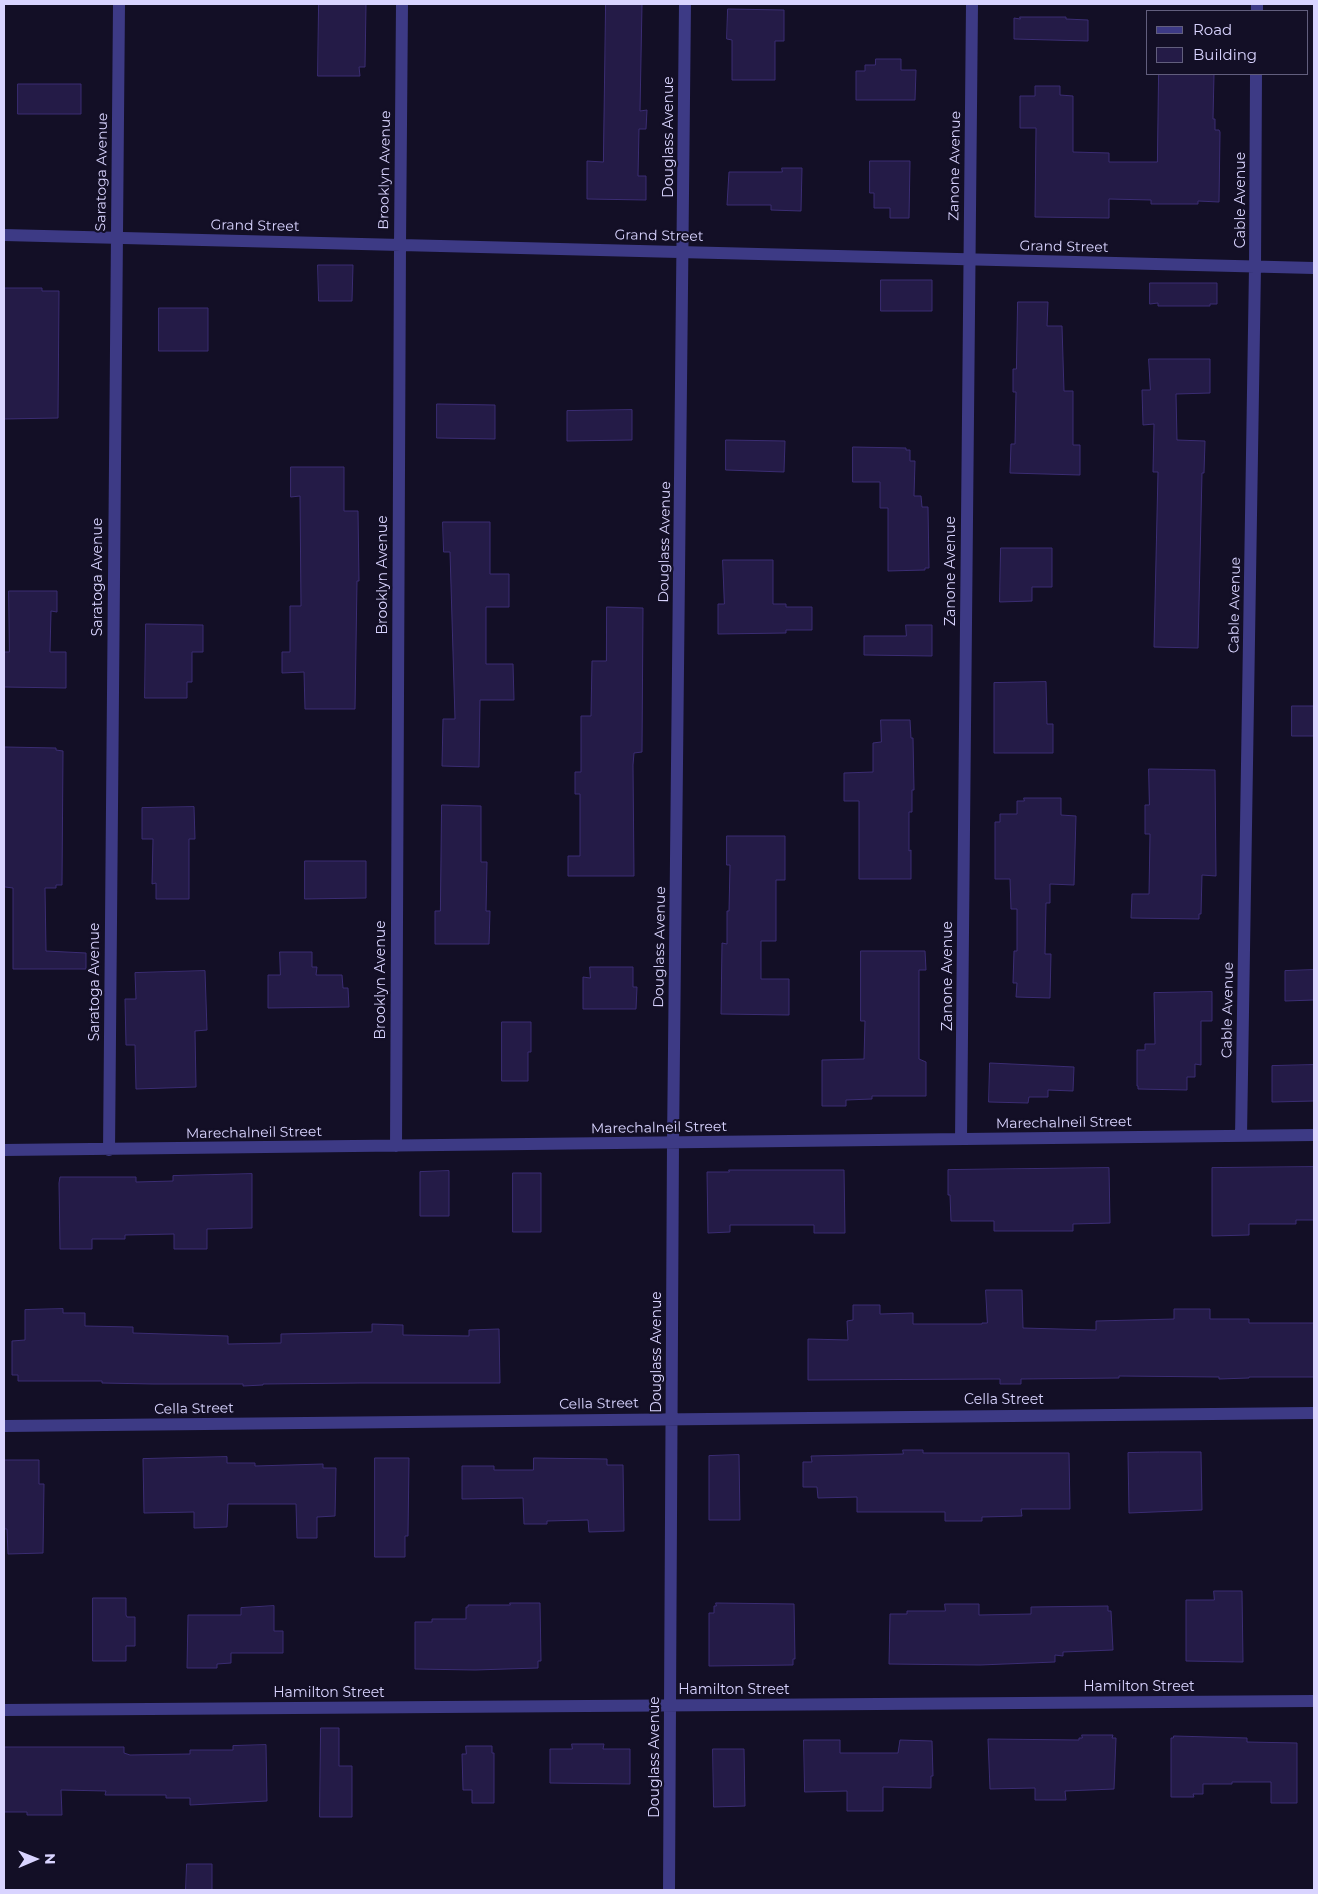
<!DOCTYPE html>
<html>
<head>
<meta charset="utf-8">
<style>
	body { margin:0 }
	#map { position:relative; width:1318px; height:1894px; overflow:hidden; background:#130f26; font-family:Montserrat,sans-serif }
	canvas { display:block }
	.frame { position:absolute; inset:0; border:5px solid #d9d4ff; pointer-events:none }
	.legend { position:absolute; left:1146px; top:10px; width:162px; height:65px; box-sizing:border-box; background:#130f26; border:1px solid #625e7d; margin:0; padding:6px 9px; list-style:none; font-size:15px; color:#d9d4ff }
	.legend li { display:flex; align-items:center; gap:10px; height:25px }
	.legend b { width:25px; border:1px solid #625e7d }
	.north { position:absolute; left:10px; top:1834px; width:50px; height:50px; -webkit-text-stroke:4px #130f26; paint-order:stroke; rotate:89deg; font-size:14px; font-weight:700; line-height:20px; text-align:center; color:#d9d4ff }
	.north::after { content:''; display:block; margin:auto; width:18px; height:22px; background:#d9d4ff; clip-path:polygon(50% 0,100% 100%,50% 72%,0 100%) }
</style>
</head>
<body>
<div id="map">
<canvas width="1318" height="1894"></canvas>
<div class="frame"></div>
<ul class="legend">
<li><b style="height:6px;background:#3d3a85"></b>Road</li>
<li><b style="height:14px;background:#241b47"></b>Building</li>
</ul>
<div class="north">N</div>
</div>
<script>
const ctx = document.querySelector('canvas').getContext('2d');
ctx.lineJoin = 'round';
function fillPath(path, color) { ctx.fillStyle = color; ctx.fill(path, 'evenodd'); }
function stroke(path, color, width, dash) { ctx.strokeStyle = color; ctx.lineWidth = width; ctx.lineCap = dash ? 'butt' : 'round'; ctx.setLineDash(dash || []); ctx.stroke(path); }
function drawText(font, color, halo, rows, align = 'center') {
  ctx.font = font + ' Montserrat,sans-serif'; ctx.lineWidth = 4.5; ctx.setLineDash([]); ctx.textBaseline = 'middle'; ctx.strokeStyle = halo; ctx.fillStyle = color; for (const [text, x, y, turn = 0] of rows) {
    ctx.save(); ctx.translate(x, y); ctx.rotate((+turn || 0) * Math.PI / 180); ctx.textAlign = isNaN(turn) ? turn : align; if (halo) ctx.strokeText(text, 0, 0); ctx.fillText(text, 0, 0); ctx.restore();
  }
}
const building = new Path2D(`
	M 319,4 L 366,4 L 365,67 L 359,67 L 360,76 L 318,76 Z
	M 606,4 L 642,4 L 640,111 L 647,110 L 646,129 L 639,129 L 638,176 L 646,176 L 646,200 L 587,199 L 587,161 L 603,162 Z
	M 728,9 L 784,10 L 784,41 L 775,41 L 775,80 L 732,80 L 732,40 L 727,39 Z
	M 1020,17 L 1066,17 L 1066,19 L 1088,20 L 1088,41 L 1014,39 L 1014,18 L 1020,19 Z
	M 876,59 L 901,59 L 901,70 L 916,70 L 915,100 L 856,100 L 856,71 L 865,71 L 865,65 L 875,65 Z
	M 1159,74 L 1214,74 L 1213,119 L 1215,119 L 1215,130 L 1219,130 L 1220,132 L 1219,202 L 1198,201 L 1198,204 L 1151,204 L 1151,200 L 1109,199 L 1109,218 L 1035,217 L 1036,128 L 1020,128 L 1020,96 L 1035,96 L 1035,86 L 1060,86 L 1060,95 L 1073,96 L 1073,152 L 1109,153 L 1109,162 L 1157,162 Z
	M 18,84 L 81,84 L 81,114 L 18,114 Z
	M 870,161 L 910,161 L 909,218 L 890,218 L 890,208 L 874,208 L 874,193 L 870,193 Z
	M 782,168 L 802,168 L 801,211 L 771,210 L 771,205 L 727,205 L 729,172 L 782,172 Z
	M 318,265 L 353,265 L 352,301 L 319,301 Z
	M 881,280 L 932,280 L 932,311 L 881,311 Z
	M 1150,283 L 1217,283 L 1217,304 L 1210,304 L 1210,306 L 1158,306 L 1158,303 L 1150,304 Z
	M 4,288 L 42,288 L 42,291 L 59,291 L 58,418 L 4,419 Z
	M 1018,302 L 1048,302 L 1047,326 L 1062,326 L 1064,391 L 1073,391 L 1073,445 L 1080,445 L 1080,475 L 1010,473 L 1011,444 L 1015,444 L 1016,392 L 1013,392 L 1013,369 L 1016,369 Z
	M 159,308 L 208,308 L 208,351 L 159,351 Z
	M 1149,359 L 1210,359 L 1210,393 L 1176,394 L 1177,440 L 1205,441 L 1204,473 L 1202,473 L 1198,648 L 1154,647 L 1158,472 L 1153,472 L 1154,424 L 1143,425 L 1142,390 L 1150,390 Z
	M 437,404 L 495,405 L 495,439 L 437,438 Z
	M 632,410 L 632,440 L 567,441 L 567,411 Z
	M 726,440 L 785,441 L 784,472 L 726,470 Z
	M 853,447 L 906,448 L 906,450 L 910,450 L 910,461 L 915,461 L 914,496 L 921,496 L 922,507 L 928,507 L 929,568 L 925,568 L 925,570 L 888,571 L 888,508 L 880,508 L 880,482 L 853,482 Z
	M 291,467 L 344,467 L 344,511 L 358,511 L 359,581 L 357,581 L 355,709 L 305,709 L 304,672 L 282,673 L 282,652 L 290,652 L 290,606 L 301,606 L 300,496 L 291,497 Z
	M 443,522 L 490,522 L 490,574 L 509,574 L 509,607 L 486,607 L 486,664 L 513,664 L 514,700 L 480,700 L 479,767 L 442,766 L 443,719 L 455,719 L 450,552 L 444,552 Z
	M 1001,548 L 1052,548 L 1052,587 L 1032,587 L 1032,601 L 1000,602 Z
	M 723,560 L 773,560 L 773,604 L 786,604 L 786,607 L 812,607 L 812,630 L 786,630 L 786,633 L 718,634 L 718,604 L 724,604 Z
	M 9,591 L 57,591 L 57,612 L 51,611 L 50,652 L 66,652 L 66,688 L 4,687 L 4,652 L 9,652 Z
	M 607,607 L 643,608 L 642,752 L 634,753 L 633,765 L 634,876 L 568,876 L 568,856 L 580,856 L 580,794 L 575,794 L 575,772 L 581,772 L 581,716 L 591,716 L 592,661 L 606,661 Z
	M 146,624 L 203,625 L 203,652 L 192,652 L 192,682 L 187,682 L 187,698 L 145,698 Z
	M 906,625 L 932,625 L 932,656 L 864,655 L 864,636 L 906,636 Z
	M 1046,682 L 1047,724 L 1053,724 L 1053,753 L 994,753 L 994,683 Z
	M 1292,706 L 1314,706 L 1314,736 L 1292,736 Z
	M 881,720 L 910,720 L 911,738 L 913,738 L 914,790 L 912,790 L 912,812 L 909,812 L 909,851 L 911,850 L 911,879 L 859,879 L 859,801 L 844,801 L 844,773 L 873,772 L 873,743 L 881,742 Z
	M 5,747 L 56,748 L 56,750 L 63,751 L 62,885 L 56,885 L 56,888 L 45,888 L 46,951 L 86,953 L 86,969 L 13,969 L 13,888 L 5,887 Z
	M 1149,769 L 1215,770 L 1216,876 L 1202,875 L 1201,914 L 1199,914 L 1199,919 L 1131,918 L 1132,894 L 1149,894 L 1150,834 L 1145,834 L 1145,805 L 1149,805 Z
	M 1024,798 L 1061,798 L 1061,815 L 1076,816 L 1074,885 L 1050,884 L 1050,903 L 1046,903 L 1045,954 L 1051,954 L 1050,998 L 1016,997 L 1017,983 L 1013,983 L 1014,951 L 1017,951 L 1017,909 L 1011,909 L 1010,879 L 995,879 L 995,822 L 1000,822 L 1000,814 L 1017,814 L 1017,801 L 1024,801 Z
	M 442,805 L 481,806 L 481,862 L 487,862 L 486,911 L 490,911 L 489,944 L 435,944 L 435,911 L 440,911 Z
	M 194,807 L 195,839 L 189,839 L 189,899 L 156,899 L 156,883 L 152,884 L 153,839 L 142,839 L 142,808 Z
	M 727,836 L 785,836 L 785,880 L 776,880 L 776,941 L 761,941 L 761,979 L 789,979 L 789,1015 L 721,1014 L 722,943 L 727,944 L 727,911 L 729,911 L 730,865 L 727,865 Z
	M 305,861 L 366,861 L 366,898 L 305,899 Z
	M 861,951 L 925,951 L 926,970 L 919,970 L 919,1059 L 926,1062 L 926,1096 L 872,1096 L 872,1099 L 846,1100 L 846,1106 L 822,1106 L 822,1060 L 864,1059 L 865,1021 L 861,1021 Z
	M 280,952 L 312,952 L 312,967 L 317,967 L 316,975 L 342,975 L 343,988 L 348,988 L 349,1007 L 268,1008 L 268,975 L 280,975 Z
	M 590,967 L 633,967 L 633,987 L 637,987 L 636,1009 L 583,1009 L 583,977 L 590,978 Z
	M 1314,970 L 1314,1000 L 1285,1001 L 1285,971 Z
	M 205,971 L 207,1030 L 195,1031 L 196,1087 L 136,1089 L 135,1045 L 126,1045 L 125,999 L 136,999 L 135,973 Z
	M 1212,992 L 1212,1021 L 1201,1021 L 1201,1065 L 1195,1064 L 1195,1077 L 1187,1077 L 1187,1090 L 1138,1089 L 1138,1086 L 1137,1086 L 1137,1050 L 1145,1050 L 1145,1044 L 1155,1044 L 1154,993 Z
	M 502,1022 L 531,1022 L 531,1052 L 528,1052 L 528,1081 L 502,1081 Z
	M 990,1063 L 1074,1067 L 1073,1091 L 1048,1090 L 1048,1097 L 1029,1097 L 1028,1103 L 989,1102 Z
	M 1314,1065 L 1314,1101 L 1272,1102 L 1272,1066 Z
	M 1314,1167 L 1314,1220 L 1296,1220 L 1296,1224 L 1249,1224 L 1249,1235 L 1212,1236 L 1212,1168 Z
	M 1109,1168 L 1110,1223 L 1073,1224 L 1073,1231 L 994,1231 L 994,1221 L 951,1221 L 950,1195 L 948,1195 L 948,1170 Z
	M 729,1170 L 844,1170 L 845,1233 L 814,1233 L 814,1225 L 730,1225 L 730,1232 L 708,1233 L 707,1172 L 729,1172 Z
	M 449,1171 L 449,1216 L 420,1216 L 420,1172 Z
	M 513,1173 L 541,1173 L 541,1232 L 513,1232 Z
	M 252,1174 L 252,1228 L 207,1229 L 207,1249 L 174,1249 L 174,1234 L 125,1235 L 125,1239 L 92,1239 L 92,1249 L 60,1249 L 59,1183 L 60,1177 L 136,1177 L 136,1182 L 173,1181 L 173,1176 Z
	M 986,1290 L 1022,1290 L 1023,1328 L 1096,1330 L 1096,1321 L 1174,1319 L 1174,1309 L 1210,1309 L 1210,1319 L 1249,1319 L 1249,1323 L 1314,1323 L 1314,1377 L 1249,1377 L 1249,1378 L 1219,1379 L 1219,1377 L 1119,1376 L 1119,1378 L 1021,1379 L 1021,1384 L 1000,1384 L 1000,1379 L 994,1379 L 808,1380 L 808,1339 L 848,1340 L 847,1321 L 853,1320 L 853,1305 L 880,1305 L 880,1314 L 913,1313 L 913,1324 L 982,1324 L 982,1323 L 987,1323 Z
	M 63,1309 L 63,1313 L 85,1313 L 85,1326 L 133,1327 L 133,1333 L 228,1336 L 228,1344 L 281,1343 L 281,1334 L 372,1332 L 372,1324 L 403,1325 L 403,1335 L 469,1336 L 469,1330 L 499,1329 L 500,1383 L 360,1383 L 263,1384 L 263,1385 L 243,1386 L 243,1384 L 153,1384 L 102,1383 L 102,1381 L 18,1381 L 18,1375 L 12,1375 L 12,1341 L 25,1340 L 25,1310 Z
	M 903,1450 L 923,1450 L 923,1453 L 1069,1453 L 1070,1509 L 1021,1509 L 1022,1516 L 982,1517 L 982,1521 L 945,1521 L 945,1512 L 857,1512 L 857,1497 L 818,1498 L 817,1487 L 803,1487 L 803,1462 L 812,1462 L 811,1456 L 903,1454 Z
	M 1160,1452 L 1201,1452 L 1202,1510 L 1129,1513 L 1128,1453 Z
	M 739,1455 L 740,1520 L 709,1520 L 709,1456 Z
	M 227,1457 L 227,1463 L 255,1463 L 255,1466 L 323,1464 L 323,1468 L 336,1468 L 335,1516 L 317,1517 L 317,1538 L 297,1538 L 296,1504 L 228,1504 L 227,1527 L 194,1528 L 194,1512 L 144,1513 L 143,1459 Z
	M 375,1458 L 409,1458 L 408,1536 L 405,1536 L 405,1557 L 375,1557 Z
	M 534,1458 L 607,1459 L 607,1465 L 623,1465 L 624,1531 L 589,1532 L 588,1520 L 547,1521 L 547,1524 L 524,1524 L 523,1498 L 462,1499 L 462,1466 L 494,1466 L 494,1470 L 533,1470 Z
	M 4,1460 L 39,1460 L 39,1484 L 44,1484 L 43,1553 L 8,1554 L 7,1529 L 5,1529 Z
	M 1214,1591 L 1242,1591 L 1243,1662 L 1186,1661 L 1186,1600 L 1214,1600 Z
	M 93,1598 L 126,1598 L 126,1615 L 127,1617 L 135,1617 L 135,1646 L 126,1646 L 126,1661 L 93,1661 Z
	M 510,1603 L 540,1603 L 541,1661 L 538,1661 L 538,1668 L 475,1670 L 415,1669 L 415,1622 L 432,1622 L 432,1619 L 466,1619 L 466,1607 L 468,1607 L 468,1605 L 510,1605 Z
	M 716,1603 L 794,1604 L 795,1659 L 793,1659 L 793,1665 L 709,1666 L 709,1613 L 714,1613 L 714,1606 L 716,1606 Z
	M 945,1604 L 979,1604 L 979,1615 L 1031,1614 L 1031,1607 L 1108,1606 L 1108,1611 L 1111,1611 L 1113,1650 L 1063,1652 L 1063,1656 L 1055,1655 L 1055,1662 L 980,1665 L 889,1664 L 890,1614 L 907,1614 L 907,1611 L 945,1611 Z
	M 274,1606 L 274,1631 L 283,1631 L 283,1653 L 231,1653 L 231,1663 L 217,1664 L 217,1668 L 187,1668 L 188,1615 L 241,1615 L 241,1608 Z
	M 321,1728 L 339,1728 L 339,1766 L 352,1766 L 352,1817 L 320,1817 Z
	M 1082,1735 L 1113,1735 L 1112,1738 L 1116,1738 L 1114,1789 L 1065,1791 L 1066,1800 L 1035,1800 L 1035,1788 L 990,1789 L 988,1739 L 1079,1740 L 1079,1738 L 1082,1738 Z
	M 1174,1736 L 1247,1738 L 1247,1742 L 1297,1743 L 1297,1803 L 1271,1803 L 1271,1782 L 1232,1782 L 1232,1784 L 1203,1784 L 1203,1794 L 1193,1794 L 1194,1797 L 1171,1797 L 1171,1738 L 1173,1738 Z
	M 804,1740 L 840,1740 L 840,1753 L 898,1753 L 900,1740 L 932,1741 L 933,1776 L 931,1776 L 931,1788 L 883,1787 L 883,1811 L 847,1811 L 847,1791 L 805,1792 Z
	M 572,1744 L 604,1744 L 603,1749 L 630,1749 L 630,1784 L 550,1783 L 550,1749 L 572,1749 Z
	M 266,1745 L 267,1801 L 190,1805 L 190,1798 L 166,1798 L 166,1795 L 105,1795 L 106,1791 L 61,1790 L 62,1815 L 27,1815 L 27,1812 L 4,1812 L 4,1747 L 124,1747 L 124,1753 L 130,1755 L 190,1754 L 190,1750 L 233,1750 L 233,1746 Z
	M 466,1746 L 492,1746 L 492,1753 L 494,1753 L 494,1803 L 472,1803 L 472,1790 L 463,1790 L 462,1754 L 466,1754 Z
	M 713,1749 L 744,1749 L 745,1806 L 714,1807 Z
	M 187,1864 L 212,1864 L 212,1890 L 186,1890 Z`);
const minor = new Path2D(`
	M 1257,11 L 1257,4
	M 4,235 L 1314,268
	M 1241,1136 L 1255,267 L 1256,74
	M 961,1139 L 972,4
	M 396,1146 L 400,245 L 402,4
	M 4,1150 L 1314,1135
	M 109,1150 L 119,4
	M 4,1426 L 1314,1413
	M 4,1710 L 1314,1701
	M 669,1890 L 673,1143 L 685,4`);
const streetNames = [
	["Douglass Avenue",669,137,-90],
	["Zanone Avenue",955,166,-89],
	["Brooklyn Avenue",385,170,-89],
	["Saratoga Avenue",102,172,-89],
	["Cable Avenue",1241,200,-90],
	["Grand Street",255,226,1],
	["Grand Street",659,236,1],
	["Grand Street",1064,247,1],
	["Douglass Avenue",665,542,-89],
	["Zanone Avenue",951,571,-90],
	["Brooklyn Avenue",383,575,-90],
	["Saratoga Avenue",98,577,-90],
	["Cable Avenue",1235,605,-89],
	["Douglass Avenue",660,947,-89],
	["Zanone Avenue",948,976,-90],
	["Brooklyn Avenue",381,980,-90],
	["Saratoga Avenue",95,982,-90],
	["Cable Avenue",1228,1010,-89],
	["Marechalneil Street",1064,1123,-1],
	["Marechalneil Street",659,1128,-1],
	["Marechalneil Street",254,1133,-1],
	["Douglass Avenue",657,1352,-90],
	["Cella Street",1004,1400],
	["Cella Street",599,1404,-1],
	["Cella Street",194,1409,-1],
	["Hamilton Street",1139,1687],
	["Hamilton Street",734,1690],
	["Hamilton Street",329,1693],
	["Douglass Avenue",655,1757,-90]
];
fillPath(building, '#241b47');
stroke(building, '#3b2d73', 1);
stroke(minor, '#3d3a85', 12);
drawText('14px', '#d9d4ff', '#130f26', streetNames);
</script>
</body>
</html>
